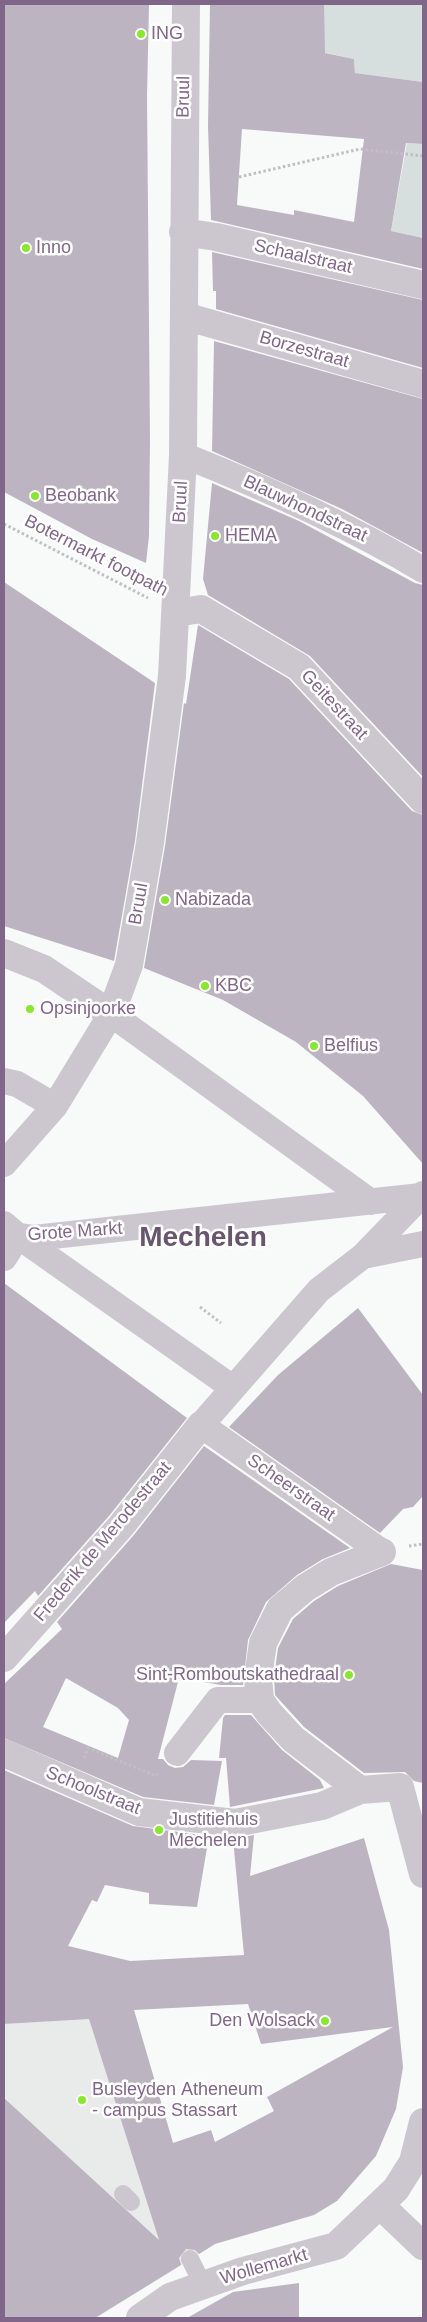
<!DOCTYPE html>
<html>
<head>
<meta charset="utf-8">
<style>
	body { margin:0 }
	#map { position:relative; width:427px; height:2322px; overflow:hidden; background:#f7faf8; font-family:Arial,sans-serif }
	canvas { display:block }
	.frame { position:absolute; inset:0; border:5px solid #80678a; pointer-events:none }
</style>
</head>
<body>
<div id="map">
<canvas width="427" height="2322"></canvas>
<div class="frame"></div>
</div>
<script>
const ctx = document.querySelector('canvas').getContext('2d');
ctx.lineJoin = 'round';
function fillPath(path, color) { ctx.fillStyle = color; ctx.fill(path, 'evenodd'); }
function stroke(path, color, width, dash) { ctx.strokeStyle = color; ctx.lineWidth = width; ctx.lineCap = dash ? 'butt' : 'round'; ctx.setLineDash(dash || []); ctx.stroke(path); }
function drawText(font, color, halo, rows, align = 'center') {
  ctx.font = font + ' Arial,sans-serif'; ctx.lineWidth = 5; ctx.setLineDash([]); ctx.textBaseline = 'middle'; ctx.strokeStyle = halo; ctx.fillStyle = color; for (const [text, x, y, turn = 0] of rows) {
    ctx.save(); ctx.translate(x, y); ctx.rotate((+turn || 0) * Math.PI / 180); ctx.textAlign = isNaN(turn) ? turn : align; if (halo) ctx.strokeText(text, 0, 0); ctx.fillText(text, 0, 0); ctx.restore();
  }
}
const built = new Path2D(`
	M 57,1943 L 130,1961 L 134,2010 L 183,2176 L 196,2196 L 215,2244 L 96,2318 L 36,2259 L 4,2223 L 4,2024 L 52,2021 Z`);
const green = new Path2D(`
	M 324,4 L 423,4 L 423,82 L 355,73 L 354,59 L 322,52 Z
	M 407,143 L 423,144 L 423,238 L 391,231 Z`);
const building = new Path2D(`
	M 4,4 L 149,4 L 147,96 L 150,438 L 149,536 L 146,563 L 92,539 L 4,492 Z
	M 210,4 L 324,4 L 325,53 L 354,59 L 355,73 L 423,82 L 423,144 L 406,143 L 391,231 L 423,238 L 423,269 L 211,220 L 208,126 ZM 242,129 L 364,139 L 354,222 L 294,210 L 294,215 L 237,205 Z
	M 212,252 L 423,300 L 423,368 L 216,309 L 216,291 L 213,291 Z
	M 214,341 L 423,399 L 423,553 L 342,509 L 212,451 Z
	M 212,483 L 299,521 L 415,583 L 423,585 L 423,777 L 310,656 L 208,595 L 203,579 Z
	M 4,582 L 155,683 L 135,841 L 114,961 L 4,926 Z
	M 198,625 L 289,679 L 412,811 L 423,815 L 423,1164 L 363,1096 L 296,1042 L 223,1000 L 144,968 L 165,846 L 184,703 L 186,704 Z
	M 4,1283 L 187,1418 L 109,1516 L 38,1596 L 35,1591 L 4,1623 Z
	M 358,1308 L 423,1395 L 423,1496 L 413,1507 L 403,1509 L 380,1533 L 229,1427 L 278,1375 Z
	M 204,1446 L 350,1548 L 323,1559 L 297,1575 L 266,1602 L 248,1640 L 243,1685 L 221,1685 L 179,1678 L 158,1759 L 163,1759 L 168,1765 L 175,1768 L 183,1767 L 191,1760 L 222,1761 L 214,1805 L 143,1797 L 4,1738 L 4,1684 L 62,1629 L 57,1622 L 133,1536 ZM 66,1678 L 118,1708 L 129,1720 L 118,1758 L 43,1727 Z
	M 391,1564 L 423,1570 L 423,1783 L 414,1781 L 405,1772 L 364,1773 L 304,1727 L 275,1695 L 274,1677 L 278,1648 L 293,1619 L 314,1601 L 338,1586 Z
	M 225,1715 L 251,1715 L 282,1750 L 320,1780 L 324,1788 L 230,1807 L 226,1758 L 219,1758 L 223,1718 Z
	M 4,1770 L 133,1826 L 209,1836 L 197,1907 L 149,1904 L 149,1893 L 105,1885 L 97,1902 L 92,1900 L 68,1946 L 130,1961 L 244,1955 L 233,1839 L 254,1835 L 250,1876 L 364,1838 L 389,1930 L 403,2067 L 396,2109 L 376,2156 L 337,2201 L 314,2215 L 215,2244 L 199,2254 L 195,2250 L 186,2249 L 179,2258 L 181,2265 L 95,2318 L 4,2318 L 4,2098 L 159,2240 L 89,2019 L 4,2024 ZM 248,2004 L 261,2044 L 393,2027 L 267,2097 L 274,2111 L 215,2142 L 211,2130 L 173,2143 L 134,2010 Z
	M 299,2283 L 299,2318 L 187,2318 L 233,2292 Z`);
const path = new Path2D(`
	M 239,177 L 360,149 L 423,156
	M 4,524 L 148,598
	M 200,1307 L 221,1323
	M 409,1546 L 423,1544
	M 84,1758 L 88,1748 L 156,1776 L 159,1772`);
const service = new Path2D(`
	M 123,2194 L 131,2202
	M 190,2259 L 203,2285`);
const pedestrian = new Path2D(`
	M 183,455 C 266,488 347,524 423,570
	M 4,1081 L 17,1084 L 55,1106
	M 4,1164 L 55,1106 L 111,1014 L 371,1202
	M 4,1224 L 18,1236 L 34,1238 L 421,1196
	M 363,1256 L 423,1244
	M 4,1258 L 18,1236 L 233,1388
	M 382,1552 L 201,1425 L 319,1290 L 363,1256 L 423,1194
	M 177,1753 L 218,1700 L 260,1700`);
const minor = new Path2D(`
	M 183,232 L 216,237 L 423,285
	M 184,316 L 423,384
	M 176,613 L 201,609 L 299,667 L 423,800
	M 4,953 L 44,969 L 111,1014 L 129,965 L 150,843 L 172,676 L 183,455 L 186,4
	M 4,1658 L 121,1526 L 201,1425
	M 4,1753 L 139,1812 L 235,1823 L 322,1806 L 360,1790 L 400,1787 L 423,1874
	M 360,1790 L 293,1739 L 269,1713 L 260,1700 L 258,1677 L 263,1643 L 280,1609 L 305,1588 L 331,1572 L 382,1552
	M 380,2205 L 423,2246
	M 140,2318 L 170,2297 L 243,2271 L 336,2246 L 396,2189 L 413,2162 L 423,2122`);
const markers = [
	[141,34,5,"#86ea27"],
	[26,248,5,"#86ea27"],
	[35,496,5,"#86ea27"],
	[215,536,5,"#86ea27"],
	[165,900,5,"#86ea27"],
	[205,986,5,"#86ea27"],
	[30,1009,5,"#86ea27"],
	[314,1046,5,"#86ea27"],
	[349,1675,5,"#86ea27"],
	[159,1830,5,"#86ea27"],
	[325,2021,5,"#86ea27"],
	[82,2100,5,"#86ea27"]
];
const poiNames = [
	["ING",151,34],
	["Inno",36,248],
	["Beobank",45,496],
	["HEMA",225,536],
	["Nabizada",175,900],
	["KBC",215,986],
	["Opsinjoorke",40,1009],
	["Belfius",324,1046],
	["Sint-Romboutskathedraal",339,1675,"right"],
	["Justitiehuis",169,1820],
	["Mechelen",169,1841],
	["Den Wolsack",315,2021,"right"],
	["Busleyden Atheneum",92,2090],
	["- campus Stassart",92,2111]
];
const streetNames = [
	["Bruul",184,97,-89],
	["Schaalstraat",303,257,13],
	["Borzestraat",304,350,16],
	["Bruul",181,502,-87],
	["Blauwhondstraat",305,509,25],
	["Botermarkt footpath",96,556,27],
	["Geitestraat",334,705,47],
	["Bruul",139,904,-80],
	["Grote Markt",75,1232,-4],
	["Scheerstraat",291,1488,35],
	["Frederik de Merodestraat",103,1542,-50],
	["Schoolstraat",93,1791,22],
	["Wollemarkt",264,2267,-16]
];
const townNames = [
	["Mechelen",203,1238]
];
fillPath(built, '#e9ebeb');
fillPath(green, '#d6dfde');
fillPath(building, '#bdb4c2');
stroke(path, '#c2bec4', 3, [2.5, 2.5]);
stroke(service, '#ccc7cf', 18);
stroke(pedestrian, '#ccc7cf', 26);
stroke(minor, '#ccc7cf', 28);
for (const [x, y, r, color] of markers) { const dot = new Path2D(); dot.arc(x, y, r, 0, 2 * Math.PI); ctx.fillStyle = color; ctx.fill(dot); stroke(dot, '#fff', 2); }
drawText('18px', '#80678a', '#fff', poiNames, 'left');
drawText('18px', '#80678a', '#fff', streetNames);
drawText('bold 28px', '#67566e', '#fff', townNames);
</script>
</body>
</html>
